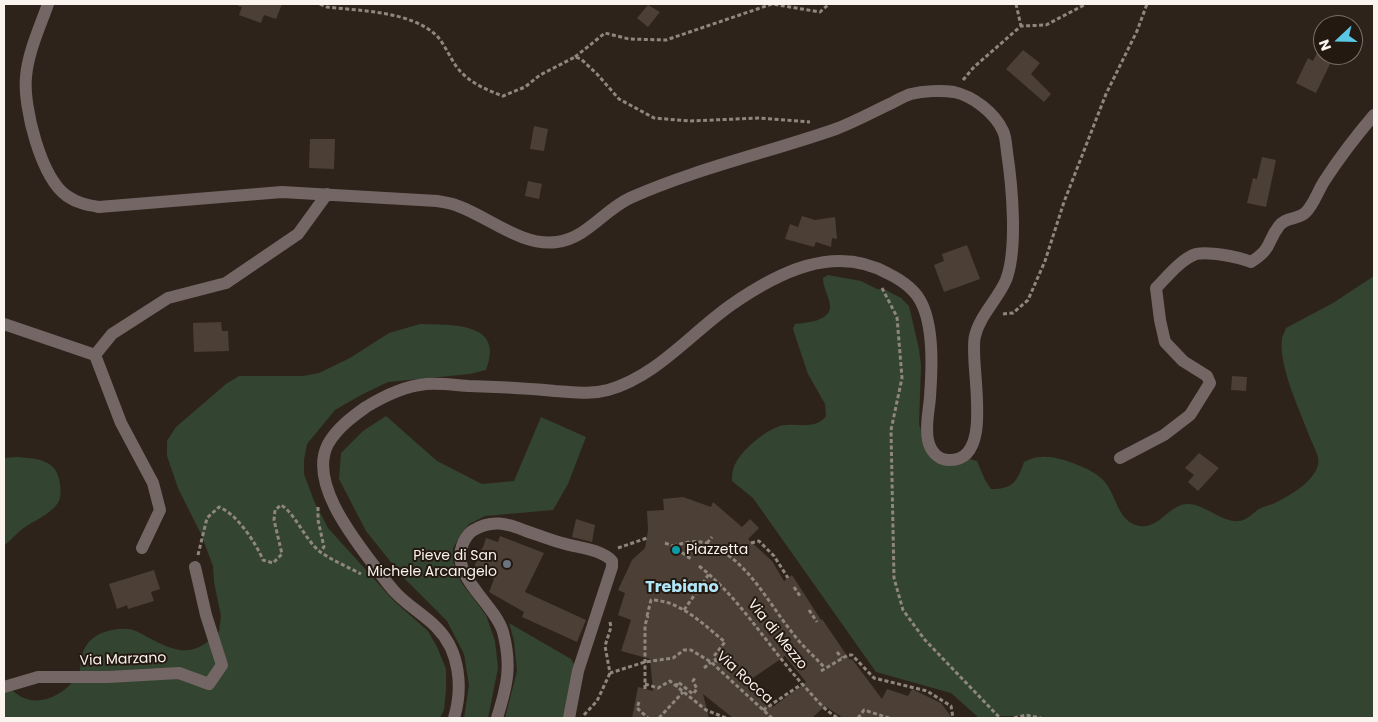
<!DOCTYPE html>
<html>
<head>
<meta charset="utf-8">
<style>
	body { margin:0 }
	#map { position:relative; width:1378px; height:722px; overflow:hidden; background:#2e231a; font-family:Poppins,sans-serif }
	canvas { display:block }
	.frame { position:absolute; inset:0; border:5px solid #fbf3ed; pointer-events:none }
	.north { position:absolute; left:1313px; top:15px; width:50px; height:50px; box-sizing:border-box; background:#241911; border:1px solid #7a7069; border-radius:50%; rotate:249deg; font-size:14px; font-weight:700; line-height:20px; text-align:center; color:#fbf3ed }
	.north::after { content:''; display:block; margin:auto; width:18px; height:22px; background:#5ac8e5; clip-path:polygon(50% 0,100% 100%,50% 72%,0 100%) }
</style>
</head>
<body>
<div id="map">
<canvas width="1378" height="722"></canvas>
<div class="frame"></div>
<div class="north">N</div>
</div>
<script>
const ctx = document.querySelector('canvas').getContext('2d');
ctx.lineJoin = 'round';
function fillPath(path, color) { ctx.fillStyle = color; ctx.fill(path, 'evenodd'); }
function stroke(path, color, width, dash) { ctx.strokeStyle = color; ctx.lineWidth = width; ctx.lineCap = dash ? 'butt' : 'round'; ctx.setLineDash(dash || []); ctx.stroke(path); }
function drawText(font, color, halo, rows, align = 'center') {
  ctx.font = font + ' Poppins,sans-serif'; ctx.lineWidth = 4; ctx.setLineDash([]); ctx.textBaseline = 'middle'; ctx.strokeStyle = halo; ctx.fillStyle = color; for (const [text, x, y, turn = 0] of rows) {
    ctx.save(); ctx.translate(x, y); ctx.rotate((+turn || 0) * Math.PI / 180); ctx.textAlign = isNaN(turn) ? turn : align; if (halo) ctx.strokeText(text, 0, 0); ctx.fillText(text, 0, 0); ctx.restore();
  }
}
const green = new Path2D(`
	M 828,275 L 861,281 L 877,289 L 886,290 L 901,298 L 909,306 L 919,349 L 921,366 L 919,424 L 928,455 L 934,461 L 942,465 L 969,459 L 977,461 L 985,480 L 991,489 C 1013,489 1017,482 1024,462 C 1030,459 1035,457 1042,457 C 1057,455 1094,469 1104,481 C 1116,494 1117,519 1136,525 C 1158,532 1167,506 1186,504 C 1205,503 1221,523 1240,521 C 1247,520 1253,513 1259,509 C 1265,506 1271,505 1277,502 C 1291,495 1314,481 1318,465 C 1320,457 1314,447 1311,440 C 1301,413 1278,366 1282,338 C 1283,335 1285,331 1286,328 L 1333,303 L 1374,276 L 1374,718 L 1028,718 L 1020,716 L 999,716 L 1000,718 L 979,718 L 951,693 L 876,672 L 753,498 L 732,481 C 732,478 732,473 733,470 C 737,453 764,431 780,426 C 796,422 815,431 826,416 L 825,404 L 808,374 L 793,329 L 795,324 C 806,323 832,321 830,305 C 829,296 823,288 823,278 Z
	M 420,324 C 453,325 505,322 486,370 L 470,374 L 388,382 L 361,395 L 335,410 L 307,444 L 304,460 L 304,474 L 314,501 L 328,528 L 394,601 L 428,631 L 437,647 L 446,669 L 446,690 L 444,710 L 440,718 L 4,718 L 4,681 C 10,688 16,695 24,698 C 44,707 70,690 79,673 C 81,668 80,663 81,658 C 84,646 91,637 102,633 C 112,629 127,627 136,631 C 153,639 175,655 194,649 C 204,646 211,639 219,632 L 221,616 L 214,582 L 213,566 L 201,534 L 178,488 L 167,456 L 167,441 L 176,427 L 226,384 L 239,376 L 303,376 L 319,373 L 350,358 L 389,333 Z
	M 386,416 L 437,461 L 482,484 L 514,481 L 541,417 L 586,437 L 568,484 L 553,510 L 485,516 L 469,524 L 461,534 L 453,548 L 453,561 L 461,582 L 486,615 L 495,641 L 498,668 L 488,718 L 464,718 L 469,685 L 464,654 L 447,621 L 402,576 L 366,531 L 339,479 L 341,453 L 363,431 Z
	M 17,457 C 38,459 57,459 60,484 C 61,489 61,498 58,503 C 50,515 32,521 21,530 C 15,535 10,541 4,546 L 4,458 Z
	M 509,623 L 571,659 L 578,671 L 569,718 L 505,718 L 517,671 L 514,641 Z`);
const building = new Path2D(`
	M 238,4 L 282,4 L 276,19 L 264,15 L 261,23 L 239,15 L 242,7 L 238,6 Z
	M 648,5 L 660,12 L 648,27 L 637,18 Z
	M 1023,50 L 1040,63 L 1031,74 L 1051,94 L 1044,102 L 1006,69 Z
	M 1318,51 L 1323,55 L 1333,58 L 1316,93 L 1296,83 L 1308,58 L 1313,61 Z
	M 534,126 L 548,129 L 544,151 L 530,149 Z
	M 310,139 L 335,139 L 334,169 L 309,168 Z
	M 1262,157 L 1276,160 L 1266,207 L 1247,203 L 1253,178 L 1257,179 Z
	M 528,181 L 542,184 L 539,199 L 525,196 Z
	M 802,216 L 815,220 L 835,217 L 837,239 L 832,238 L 831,247 L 816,242 L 814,247 L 785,239 L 790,224 L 798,227 Z
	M 967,245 L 980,279 L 944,292 L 934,265 L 944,261 L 942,254 Z
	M 221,322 L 222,331 L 228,331 L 229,351 L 194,352 L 193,323 Z
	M 1232,376 L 1247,377 L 1246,391 L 1231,390 Z
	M 1199,453 L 1219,468 L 1198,491 L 1188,482 L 1194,475 L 1185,468 Z
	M 683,497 L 711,507 L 713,502 L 742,527 L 750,519 L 759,528 L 748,539 L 772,561 L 784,581 L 792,575 L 821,620 L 822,619 L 850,660 L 852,659 L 882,699 L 887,689 L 908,696 L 912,689 L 941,703 L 952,718 L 843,718 L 825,706 L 812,718 L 733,718 L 703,694 L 709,718 L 632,718 L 638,687 L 653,691 L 650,659 L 621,651 L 631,620 L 618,615 L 625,593 L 618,590 L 632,560 L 645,548 L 648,530 L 647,511 L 664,510 L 663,499 ZM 785,656 L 806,682 L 773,707 L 750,680 Z
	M 576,519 L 595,525 L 592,542 L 572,537 Z
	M 500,536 L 544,553 L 525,592 L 586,620 L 577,642 L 522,617 L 524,612 L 489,592 L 494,579 L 474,568 L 479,553 L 483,547 L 486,538 L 498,542 Z
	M 154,570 L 160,589 L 151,592 L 154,601 L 128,609 L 127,605 L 117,609 L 109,584 Z`);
const path = new Path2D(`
	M 320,4 L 327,7 C 361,11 411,11 437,36 C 446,46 451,61 460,71 C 472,84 487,90 503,96 L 525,87 L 540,75 L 575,57 L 581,59 L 597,74 L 619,99 L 654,118 L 690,121 L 759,118 L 810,122
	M 1016,4 L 1021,26
	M 575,57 L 605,33 L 629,39 L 666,40 L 772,4 L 820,12 L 829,4
	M 963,80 L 974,67 L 1021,26 L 1046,25 L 1086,4
	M 882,288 L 897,317 L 902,378 L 891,430 L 894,578 L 903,610 L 925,640 L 1000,718
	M 1003,314 L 1013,313 L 1028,300 L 1045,261 L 1064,202 L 1106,94 L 1137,31 L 1147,4
	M 318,507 L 318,520 L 324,547 L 320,551
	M 665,543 L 673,546 L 691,559
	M 707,543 L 712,537
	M 751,543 L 759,541 L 774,556 L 788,578
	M 673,546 C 686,542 699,539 711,545
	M 618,548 L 647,538
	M 717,548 C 751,567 768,602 791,631 C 801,645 814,656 825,668
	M 198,555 L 207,518 L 219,507 C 237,514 256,543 263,560 L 273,563 L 282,554 L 274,520 L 275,510 L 281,505 C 294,512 305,539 319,551 C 331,560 348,567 361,574
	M 699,566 C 742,600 768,647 805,687 C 815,698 825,711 838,718
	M 794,587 L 800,596
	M 684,610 L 709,574
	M 809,610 L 817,622
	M 647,616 L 651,600 C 680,600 704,625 725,642 L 714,656 L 716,662 L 714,664
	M 610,622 L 611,627 L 605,646 L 610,673 L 645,662 L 673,658 L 684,650 L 691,650 L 711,662 L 772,718
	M 837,652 L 842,658
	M 704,668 L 711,662
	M 821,671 L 848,655 L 852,655 L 874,678 L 927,691 L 951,706 L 953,718
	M 645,684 L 658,688 L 670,681 L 706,710 L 726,718
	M 676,687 L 678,682 L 693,694 L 697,689 L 693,681 L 695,678
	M 645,689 L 645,625 L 648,616
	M 639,702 L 637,708 L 648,718
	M 763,710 L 802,684
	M 584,715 L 597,701 L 610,673
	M 659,718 L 683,692
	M 858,718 L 864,710 L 889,718
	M 1014,718 L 1026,715 L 1041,718`);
const minor = new Path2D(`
	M 48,4 C 40,27 28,52 26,77 C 23,107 41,178 67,196 C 77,203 87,205 99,207 L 282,192 L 437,201 C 444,202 451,203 458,206 C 489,217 522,247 557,242 C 587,238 604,210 630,198 C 695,169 766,153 833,130 C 853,123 872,112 892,103 C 895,101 907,95 911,94 C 923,91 941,90 954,92 C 973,96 995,113 1003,131 C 1006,137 1006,145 1007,152 C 1012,185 1018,249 1006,280 C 998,299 980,315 975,336 C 968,362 997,461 949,460 C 937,460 930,450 928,440 C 925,426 929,411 930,397 C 932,369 934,327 921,302 C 915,290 901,280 889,274 C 834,243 777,273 731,305 C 690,334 657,376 608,390 C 590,395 573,392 555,391 C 526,388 498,387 469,386 C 455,385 440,383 426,384 C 406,386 384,396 366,407 C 352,417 337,428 328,444 C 308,482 354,539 376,568 C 382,576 389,586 396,593 C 408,606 425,615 437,628 C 460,651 463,688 454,718
	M 4,324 L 95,355
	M 1120,458 L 1164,435 L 1190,415 L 1210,383 L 1207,376 L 1183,361 L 1165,342 L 1160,320 L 1156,288 C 1167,277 1181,259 1196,254 C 1209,251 1239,257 1251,262 C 1273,248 1266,243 1279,226 C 1285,217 1297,220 1305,213 C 1314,205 1318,190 1325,180 C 1340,157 1357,135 1374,115
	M 142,548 L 160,510 L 153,483 L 121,423 L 95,355 L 112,334 L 168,298 L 226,283 L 298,234 L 327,194
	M 4,687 L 38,677 L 108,677 L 179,673 L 209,684 L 222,665 L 206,615 L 195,567
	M 497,718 C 507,686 512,666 503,632 C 495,604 451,577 462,546 C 464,540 467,535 472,531 C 491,519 507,523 526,531 C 538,535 550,540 562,543 C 578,548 601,549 612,561 L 612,567 L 578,671 L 569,718`);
const markers = [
	[676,550,5,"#0f9aa8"],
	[507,564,5,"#6b7280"]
];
const poiNames = [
	["Piazzetta",686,550],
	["Pieve di San",497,556,"right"],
	["Michele Arcangelo",497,572,"right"]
];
const streetNames = [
	["Via di Mezzo",777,635,51],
	["Via Marzano",123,660,-2],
	["Via Rocca",744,678,42]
];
const quarterNames = [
	["Trebiano",682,588]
];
fillPath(green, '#334430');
fillPath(building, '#4b3f36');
stroke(path, '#8f867e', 3, [4, 2.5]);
stroke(minor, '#746665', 12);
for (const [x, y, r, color] of markers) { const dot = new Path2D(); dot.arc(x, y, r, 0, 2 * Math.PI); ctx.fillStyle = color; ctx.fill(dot); stroke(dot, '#241911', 2); }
drawText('14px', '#fbf3ed', '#241911', poiNames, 'left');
drawText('14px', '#fbf3ed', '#241911', streetNames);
drawText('bold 16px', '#b0e6f7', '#241911', quarterNames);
</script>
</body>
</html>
